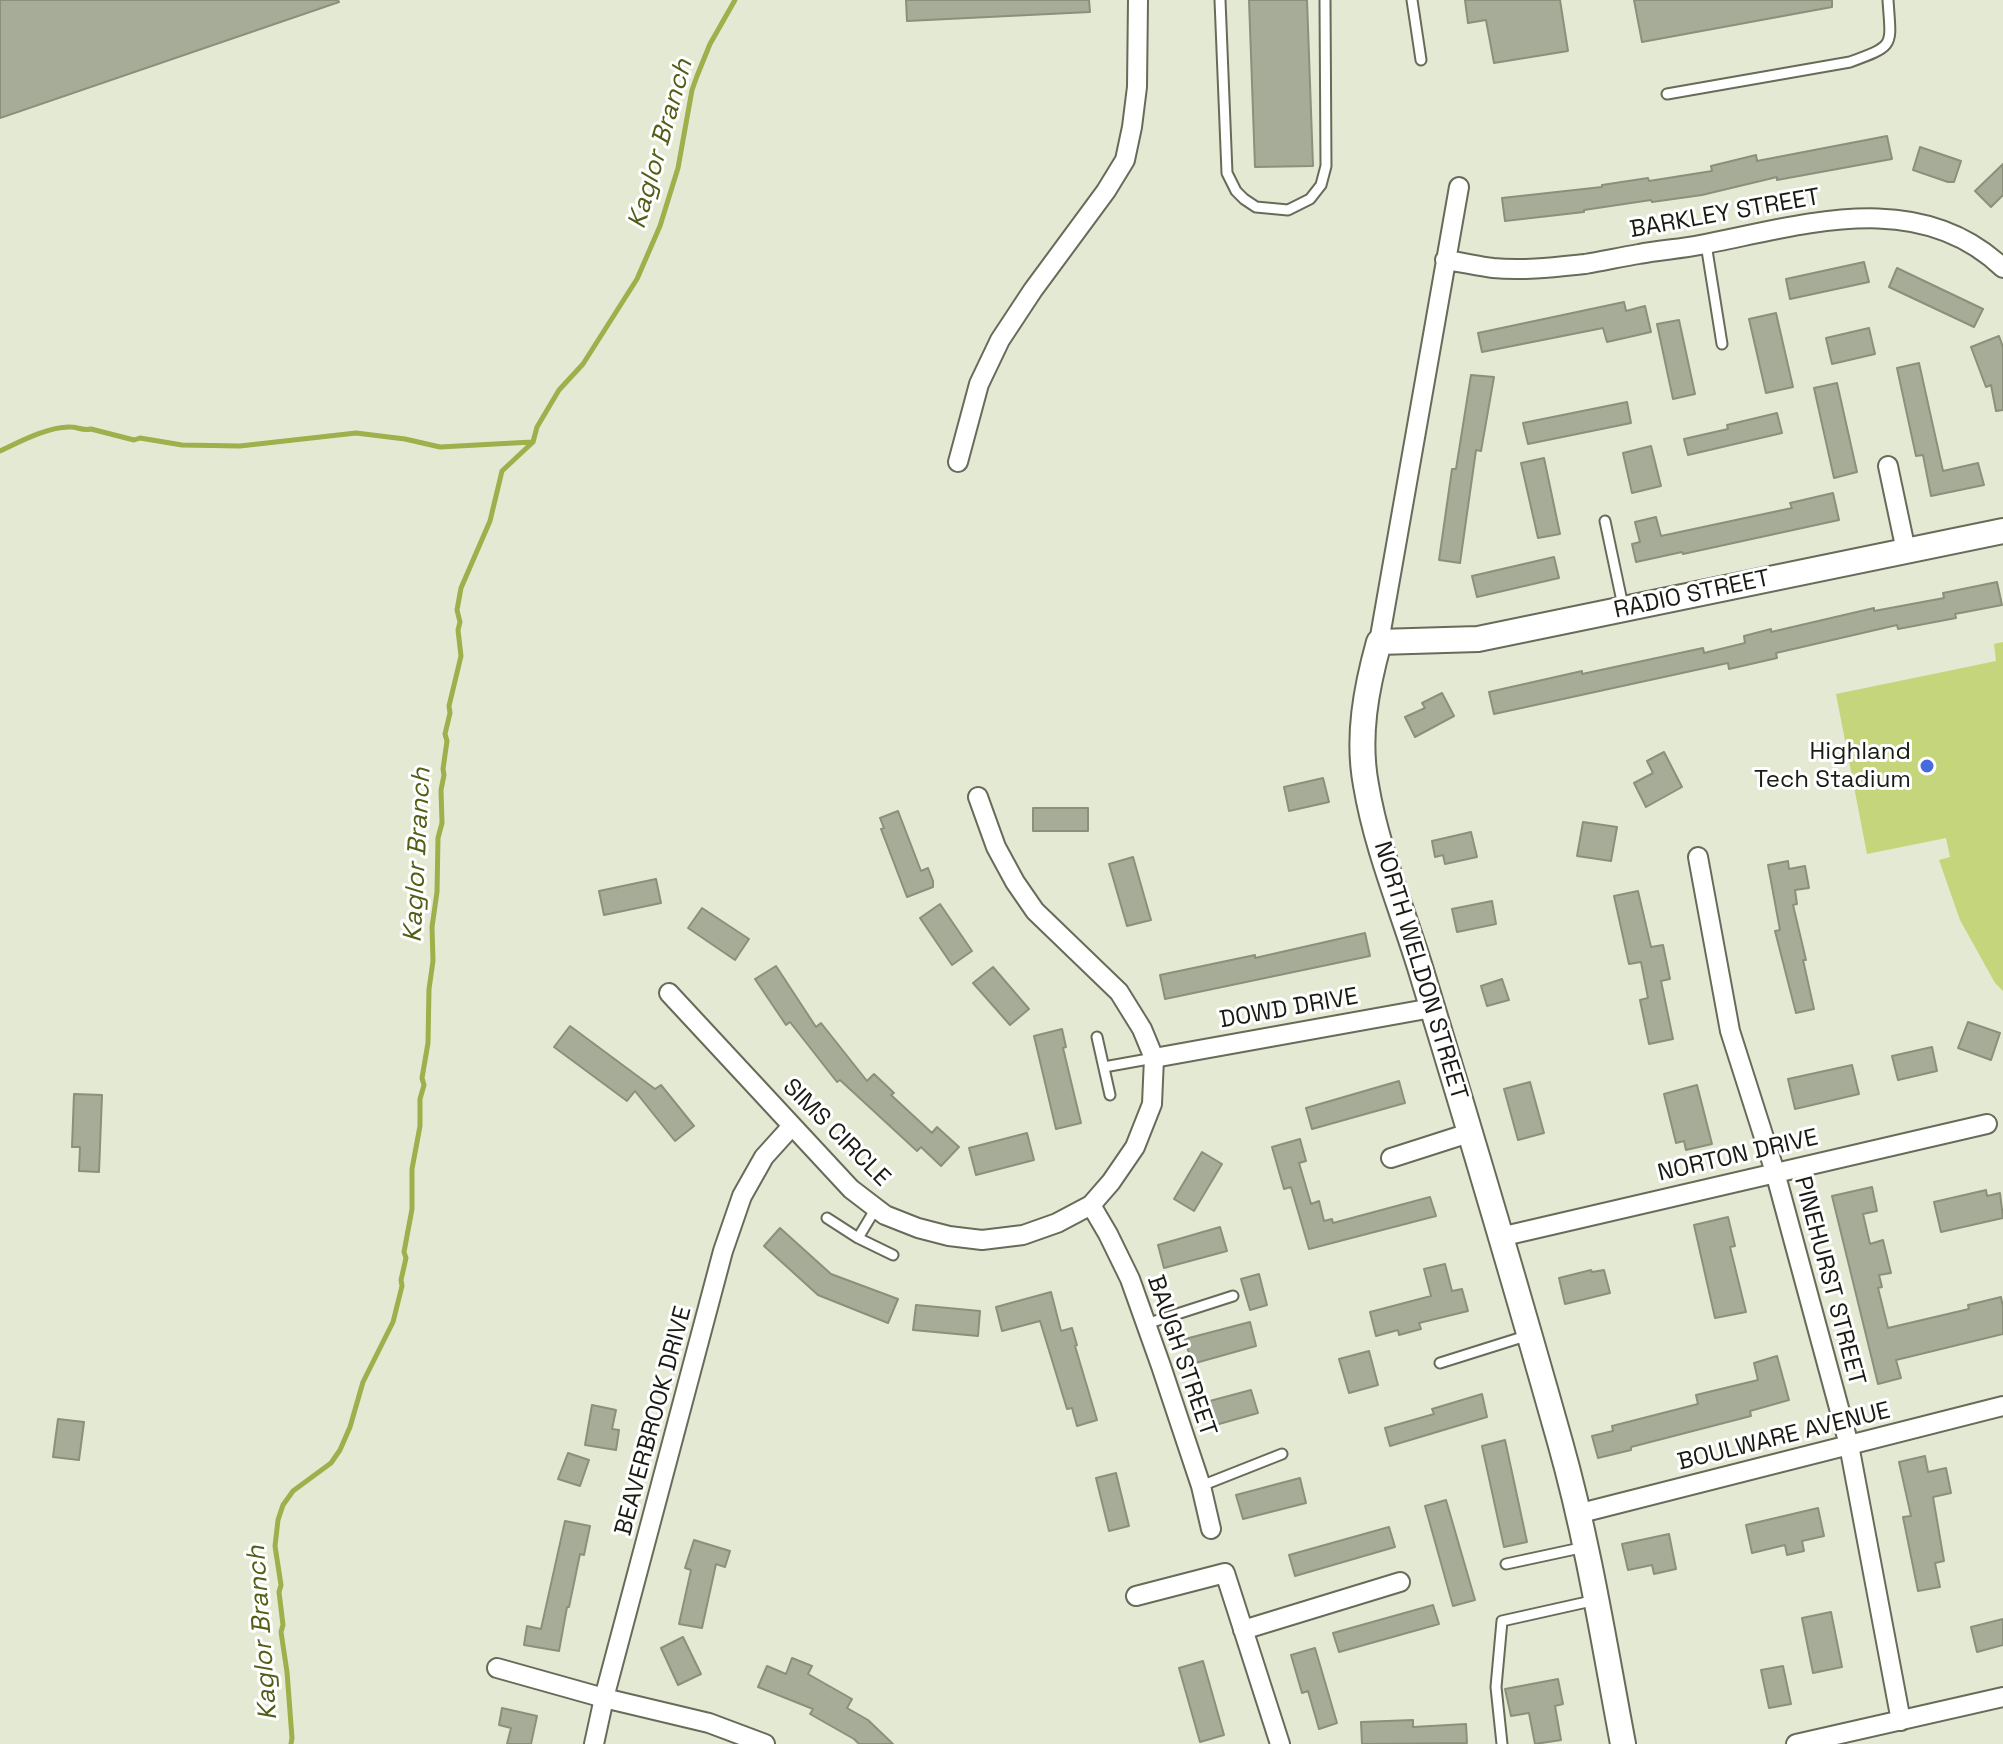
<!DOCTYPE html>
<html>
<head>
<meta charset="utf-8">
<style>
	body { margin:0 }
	canvas { display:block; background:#e4e9d4 }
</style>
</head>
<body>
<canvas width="2003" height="1744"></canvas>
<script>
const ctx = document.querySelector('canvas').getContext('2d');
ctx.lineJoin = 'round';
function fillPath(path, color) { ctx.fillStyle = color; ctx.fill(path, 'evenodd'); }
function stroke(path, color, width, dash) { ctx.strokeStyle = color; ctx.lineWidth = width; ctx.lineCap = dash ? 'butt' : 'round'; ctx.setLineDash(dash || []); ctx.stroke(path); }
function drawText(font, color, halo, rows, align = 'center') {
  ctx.font = font + ' "Space Grotesk",sans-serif'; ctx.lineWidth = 6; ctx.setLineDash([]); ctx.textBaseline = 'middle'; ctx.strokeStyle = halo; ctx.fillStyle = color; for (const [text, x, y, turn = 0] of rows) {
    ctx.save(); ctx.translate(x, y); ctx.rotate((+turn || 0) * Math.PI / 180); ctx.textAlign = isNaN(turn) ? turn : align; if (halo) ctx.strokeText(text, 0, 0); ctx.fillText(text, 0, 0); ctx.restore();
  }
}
const green = new Path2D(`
	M 2003,642 L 2003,991 L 1995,983 L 1960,920 L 1939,860 L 1950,857 L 1946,838 L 1867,854 L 1836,694 L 1996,661 L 1994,644 Z`);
const stream = new Path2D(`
	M 0,451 C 19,442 49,426 71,427 C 78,427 82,431 91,429 L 134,440 L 140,438 L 182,445 L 240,446 L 356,433 L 405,439 L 440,447 L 532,442
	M 291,1744 L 292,1738 L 287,1672 L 281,1632 L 283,1625 L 279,1592 L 281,1585 L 275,1546 L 278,1520 L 283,1505 L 293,1491 L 331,1463 L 340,1450 L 350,1427 L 363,1382 L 393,1322 L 402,1286 L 401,1280 L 406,1258 L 404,1252 L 412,1209 L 412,1169 L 420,1126 L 420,1099 L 424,1085 L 422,1078 L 428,1043 L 429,989 L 433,961 L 432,927 L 437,892 L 438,838 L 442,823 L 441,790 L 444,775 L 443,769 L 447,741 L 445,734 L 450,713 L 449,706 L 461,656 L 458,630 L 460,622 L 457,610 L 461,588 L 490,521 L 502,471 L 533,442 L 537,427 L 559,390 L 583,364 L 637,279 L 660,226 L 678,168 L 692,90 L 697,76 L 710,44 L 735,0`);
const building = new Path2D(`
	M 0,0 L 338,0 L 339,2 L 0,118 Z
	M 906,0 L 1089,0 L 1090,12 L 907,21 Z
	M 1249,0 L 1307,0 L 1313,166 L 1255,167 Z
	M 1465,0 L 1560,0 L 1568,51 L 1494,63 L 1486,20 L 1468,23 Z
	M 1634,0 L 1832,0 L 1832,7 L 1642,42 Z
	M 1887,136 L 1892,159 L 1777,180 L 1777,177 L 1702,195 L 1652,202 L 1651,200 L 1584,210 L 1584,212 L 1505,221 L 1502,198 L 1602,187 L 1602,185 L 1648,178 L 1649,181 L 1712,171 L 1711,166 L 1756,155 L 1757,161 Z
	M 1920,147 L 1961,161 L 1954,182 L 1948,182 L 1913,170 Z
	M 2003,164 L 2003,195 L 1991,207 L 1975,191 Z
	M 1864,262 L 1869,282 L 1790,299 L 1786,279 Z
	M 1897,268 L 1983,309 L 1974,327 L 1889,287 Z
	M 1624,302 L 1626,311 L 1645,306 L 1651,332 L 1607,342 L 1603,328 L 1482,352 L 1478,333 Z
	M 1776,313 L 1793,387 L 1766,393 L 1749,319 Z
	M 1679,320 L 1695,394 L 1673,399 L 1657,324 Z
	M 1869,328 L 1875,354 L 1832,364 L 1826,338 Z
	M 1999,336 L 2003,347 L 2003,410 L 1996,411 L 1991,385 L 1986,387 L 1971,347 Z
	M 1919,363 L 1943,471 L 1978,463 L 1984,485 L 1931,496 L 1923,455 L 1916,456 L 1897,368 Z
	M 1471,375 L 1494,377 L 1481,451 L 1476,450 L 1460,563 L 1439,560 L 1452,469 L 1456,469 Z
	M 1837,383 L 1857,472 L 1834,478 L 1814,388 Z
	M 1627,402 L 1631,423 L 1528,444 L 1523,423 Z
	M 1777,413 L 1782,433 L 1688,455 L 1684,439 L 1728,429 L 1727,425 Z
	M 1651,446 L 1661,486 L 1632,493 L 1623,453 Z
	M 1544,458 L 1560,534 L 1538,538 L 1521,463 Z
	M 1833,493 L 1839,520 L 1683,554 L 1682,552 L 1636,562 L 1632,544 L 1640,542 L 1635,522 L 1656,517 L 1661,536 L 1792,508 L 1790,503 Z
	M 1554,557 L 1559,578 L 1477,597 L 1472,576 Z
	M 1997,582 L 2002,605 L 1955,614 L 1956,618 L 1898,629 L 1897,625 L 1776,653 L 1777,658 L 1729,669 L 1728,663 L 1494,714 L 1489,692 L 1582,671 L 1582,674 L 1703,648 L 1704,653 L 1745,643 L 1744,636 L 1771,629 L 1771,632 L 1874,608 L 1874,611 L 1944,598 L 1943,593 Z
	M 1442,693 L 1454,716 L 1415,737 L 1405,717 L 1425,708 L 1422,703 Z
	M 1664,752 L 1682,787 L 1646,807 L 1634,783 L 1653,773 L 1647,761 Z
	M 1323,778 L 1329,802 L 1289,811 L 1284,787 Z
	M 1033,808 L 1088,808 L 1088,831 L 1033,831 Z
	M 898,811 L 921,871 L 928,868 L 933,881 L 933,887 L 907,897 L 881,829 L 884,828 L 880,818 Z
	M 1583,822 L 1617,827 L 1611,861 L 1577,856 Z
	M 1471,832 L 1477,857 L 1445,864 L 1443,855 L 1435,857 L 1432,841 Z
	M 1133,857 L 1151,920 L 1127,926 L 1109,864 Z
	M 1788,861 L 1789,869 L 1805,866 L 1809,888 L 1795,890 L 1797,904 L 1793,905 L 1806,960 L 1803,960 L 1814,1009 L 1796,1013 L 1775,931 L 1780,930 L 1768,865 Z
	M 656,879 L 661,903 L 604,915 L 599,891 Z
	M 1638,891 L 1651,947 L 1663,945 L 1670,979 L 1661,981 L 1673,1039 L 1649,1044 L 1640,1000 L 1648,998 L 1641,962 L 1629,964 L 1614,896 Z
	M 1492,901 L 1496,924 L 1457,932 L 1452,909 Z
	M 940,904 L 972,951 L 952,965 L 920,918 Z
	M 702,908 L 749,939 L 735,960 L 688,928 Z
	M 1365,933 L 1370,956 L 1165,999 L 1160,975 L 1255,955 L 1255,958 Z
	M 776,966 L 816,1027 L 821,1023 L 867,1081 L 874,1074 L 894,1093 L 891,1095 L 932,1133 L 937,1127 L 959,1147 L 941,1166 L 921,1147 L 917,1151 L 840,1080 L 837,1082 L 790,1022 L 786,1025 L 755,979 Z
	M 993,967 L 1029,1009 L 1010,1025 L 973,983 Z
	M 1502,979 L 1509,1000 L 1487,1006 L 1481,986 Z
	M 1968,1022 L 2000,1033 L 1991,1060 L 1958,1048 Z
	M 570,1026 L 655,1089 L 661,1085 L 694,1126 L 675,1141 L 635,1091 L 627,1101 L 554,1047 Z
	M 1062,1029 L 1066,1047 L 1063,1048 L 1081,1123 L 1056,1129 L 1034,1036 Z
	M 1932,1047 L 1937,1071 L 1898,1080 L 1892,1056 Z
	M 1852,1065 L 1859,1094 L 1795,1109 L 1788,1079 Z
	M 1399,1081 L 1405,1103 L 1312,1129 L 1306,1108 Z
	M 1530,1082 L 1544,1133 L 1518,1140 L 1504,1089 Z
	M 1697,1085 L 1712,1144 L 1686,1150 L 1684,1141 L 1676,1143 L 1664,1094 Z
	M 74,1094 L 102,1095 L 99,1172 L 79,1171 L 80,1147 L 72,1147 Z
	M 1027,1133 L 1034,1160 L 976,1175 L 969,1148 Z
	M 1300,1139 L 1306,1161 L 1299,1163 L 1311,1204 L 1319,1201 L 1324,1221 L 1332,1219 L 1333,1223 L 1430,1197 L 1436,1216 L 1309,1249 L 1291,1187 L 1284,1189 L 1272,1147 Z
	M 1202,1152 L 1222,1164 L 1194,1211 L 1174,1199 Z
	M 1872,1187 L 1877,1211 L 1863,1214 L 1870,1244 L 1883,1240 L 1891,1273 L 1879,1275 L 1882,1287 L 1878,1288 L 1888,1328 L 1969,1309 L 1968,1305 L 2001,1297 L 2003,1307 L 2003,1334 L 1896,1360 L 1901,1378 L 1878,1384 L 1832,1196 Z
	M 1986,1190 L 1987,1196 L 2000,1193 L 2003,1218 L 1941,1232 L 1934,1202 Z
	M 1728,1217 L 1735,1246 L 1730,1247 L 1746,1312 L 1715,1318 L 1694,1225 Z
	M 1220,1227 L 1227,1251 L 1164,1268 L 1158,1245 Z
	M 780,1228 L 831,1274 L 898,1299 L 888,1323 L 818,1295 L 764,1246 Z
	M 1445,1264 L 1452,1291 L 1462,1289 L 1468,1311 L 1419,1323 L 1421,1329 L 1399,1335 L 1398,1330 L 1376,1336 L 1370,1312 L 1431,1296 L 1424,1269 Z
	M 1591,1270 L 1592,1272 L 1604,1270 L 1610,1293 L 1565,1304 L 1559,1278 Z
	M 1259,1274 L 1267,1305 L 1250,1310 L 1241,1279 Z
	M 1051,1292 L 1061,1331 L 1072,1328 L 1077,1345 L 1075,1346 L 1097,1420 L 1077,1426 L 1072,1408 L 1067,1409 L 1040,1321 L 1002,1331 L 996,1307 Z
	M 916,1305 L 980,1311 L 978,1336 L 913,1330 Z
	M 1250,1322 L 1256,1346 L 1192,1364 L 1185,1339 Z
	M 1369,1351 L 1378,1385 L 1349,1393 L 1339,1359 Z
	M 1777,1356 L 1789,1400 L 1750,1411 L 1751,1416 L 1631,1447 L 1631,1450 L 1598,1458 L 1592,1436 L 1613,1431 L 1612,1426 L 1698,1404 L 1696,1395 L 1758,1380 L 1754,1363 Z
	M 1251,1390 L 1258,1413 L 1212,1426 L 1206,1402 Z
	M 1482,1394 L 1487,1417 L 1390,1446 L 1385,1428 L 1434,1414 L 1432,1409 Z
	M 592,1405 L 616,1410 L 612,1429 L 619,1430 L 616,1450 L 585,1445 Z
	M 58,1419 L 84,1422 L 79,1460 L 53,1457 Z
	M 1505,1440 L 1527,1542 L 1504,1547 L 1482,1446 Z
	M 568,1453 L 589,1460 L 580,1486 L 558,1479 Z
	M 1925,1456 L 1928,1472 L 1946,1468 L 1951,1493 L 1933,1497 L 1944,1561 L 1935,1563 L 1940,1587 L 1918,1591 L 1903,1517 L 1911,1516 L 1899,1462 Z
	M 1116,1473 L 1129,1526 L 1109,1531 L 1096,1478 Z
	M 1300,1478 L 1306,1503 L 1243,1519 L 1236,1495 Z
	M 1446,1500 L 1475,1600 L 1453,1606 L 1425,1506 Z
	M 1818,1508 L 1824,1536 L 1802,1541 L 1804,1551 L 1787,1555 L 1785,1545 L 1752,1553 L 1746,1525 Z
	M 565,1521 L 590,1526 L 584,1555 L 580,1554 L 569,1607 L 567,1607 L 559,1651 L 524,1645 L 527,1626 L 541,1629 Z
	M 1389,1527 L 1395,1547 L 1295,1576 L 1289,1555 Z
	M 1669,1534 L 1676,1569 L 1654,1574 L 1652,1565 L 1628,1570 L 1622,1544 Z
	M 694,1540 L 730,1551 L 725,1567 L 716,1564 L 702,1628 L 679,1624 L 691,1570 L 685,1568 Z
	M 1433,1605 L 1439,1624 L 1339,1652 L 1333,1633 Z
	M 1831,1612 L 1842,1667 L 1813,1673 L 1802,1618 Z
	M 2003,1619 L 2003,1645 L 1977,1652 L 1971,1627 Z
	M 683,1637 L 701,1674 L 678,1685 L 661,1648 Z
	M 1315,1648 L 1337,1723 L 1319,1729 L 1308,1691 L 1302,1693 L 1291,1655 Z
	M 792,1658 L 812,1666 L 808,1674 L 852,1699 L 847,1708 L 868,1720 L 893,1744 L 859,1744 L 854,1739 L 810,1714 L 813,1709 L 758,1687 L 767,1666 L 786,1674 Z
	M 1203,1661 L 1224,1735 L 1200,1742 L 1179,1668 Z
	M 1783,1666 L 1791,1704 L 1769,1708 L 1761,1670 Z
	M 1558,1679 L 1563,1704 L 1555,1706 L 1561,1740 L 1535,1744 L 1529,1713 L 1511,1716 L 1505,1689 Z
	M 502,1708 L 537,1716 L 531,1744 L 507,1744 L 511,1728 L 499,1725 Z
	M 1413,1720 L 1413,1727 L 1466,1724 L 1467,1743 L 1362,1744 L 1361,1722 Z`);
const lane = new Path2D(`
	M 1220,0 L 1227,173 L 1236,191 L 1244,199 L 1256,207 L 1288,210 L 1310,199 L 1321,185 L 1326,166 L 1325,0
	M 1412,0 L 1421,60
	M 1667,94 L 1850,62 C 1896,45 1891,47 1888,0
	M 1706,244 L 1722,344
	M 1605,521 L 1623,606
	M 1097,1037 L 1110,1095
	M 1104,1067 L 1154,1058
	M 827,1218 L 858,1238 L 876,1208
	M 858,1238 L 893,1255
	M 1146,1324 L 1233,1296
	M 1440,1363 L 1529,1335
	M 1201,1486 L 1282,1454
	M 1506,1564 L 1585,1547
	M 1502,1744 L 1496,1687 L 1502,1621 L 1596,1600`);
const street = new Path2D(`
	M 1445,260 C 1461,262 1477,266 1493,268 C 1523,271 1556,267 1585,264 C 1603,261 1621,257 1639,254 C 1659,250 1680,249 1700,245 C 1801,226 1917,186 2003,268
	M 958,462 L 979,384 L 1000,340 L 1033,290 L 1106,191 L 1125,160 L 1132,127 L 1137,87 L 1138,0
	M 1888,466 L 1906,551
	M 1379,642 L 1459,187
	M 1698,857 L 1730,1031 L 1775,1172 L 1849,1445 L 1901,1721
	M 669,993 L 851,1189 L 885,1215 L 918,1228 L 949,1236 L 982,1240 L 1023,1235 L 1057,1223 L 1091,1205 L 1111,1182 L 1135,1147 L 1152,1104 L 1154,1058 L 1142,1029 L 1119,992 L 1035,911 L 1015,882 L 996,847 L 978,797
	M 1154,1058 L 1432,1008
	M 1391,1158 L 1469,1133
	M 1091,1205 L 1108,1234 L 1130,1279 L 1161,1366 L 1201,1486 L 1211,1529
	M 1500,1237 L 1987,1124
	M 1577,1514 L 2003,1406
	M 1136,1596 L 1225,1573 L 1280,1744
	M 1243,1630 L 1400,1582
	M 497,1668 L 604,1698 L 709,1723 L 765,1744
	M 594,1744 L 604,1698 L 723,1251 L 742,1196 L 764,1157 L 792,1126
	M 1796,1744 L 2003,1697`);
const secondary = new Path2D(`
	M 1623,1744 C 1604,1643 1588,1541 1560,1442 C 1516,1286 1470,1131 1423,977 C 1404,913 1377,851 1366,785 C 1357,737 1366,689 1379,642 L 1478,639 L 2003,531`);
const markers = [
	[1927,766,8,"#476add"]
];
const streetNames = [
	["BARKLEY STREET",1725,214,-10],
	["RADIO STREET",1692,595,-12],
	["NORTH WELDON STREET",1420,971,73],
	["DOWD DRIVE",1289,1009,-10],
	["SIMS CIRCLE",836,1133,45],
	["NORTON DRIVE",1738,1156,-13],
	["PINEHURST STREET",1829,1281,75],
	["BAUGH STREET",1181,1356,71],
	["BEAVERBROOK DRIVE",654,1421,-75],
	["BOULWARE AVENUE",1784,1437,-14]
];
const poiNames = [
	["Highland",1911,752],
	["Tech Stadium",1911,780]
];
const waterNames = [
	["Kaglor Branch",661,144,-74],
	["Kaglor Branch",418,855,-87],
	["Kaglor Branch",263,1633,-94]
];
fillPath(green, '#c5d57c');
stroke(stream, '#9eaf4c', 5);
fillPath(building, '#a7ac98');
stroke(building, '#8b907c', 2);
stroke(lane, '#676b58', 13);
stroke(street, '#676b58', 22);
stroke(secondary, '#676b58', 28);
stroke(lane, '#fff', 9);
stroke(street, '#fff', 18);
stroke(secondary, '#fff', 24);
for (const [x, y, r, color] of markers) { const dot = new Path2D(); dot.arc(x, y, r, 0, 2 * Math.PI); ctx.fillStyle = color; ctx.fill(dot); stroke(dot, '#fff', 3); }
drawText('24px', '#1a1b14', '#fff', streetNames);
drawText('24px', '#1a1b14', '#fff', poiNames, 'right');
drawText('italic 26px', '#535d17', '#fff', waterNames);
</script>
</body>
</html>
